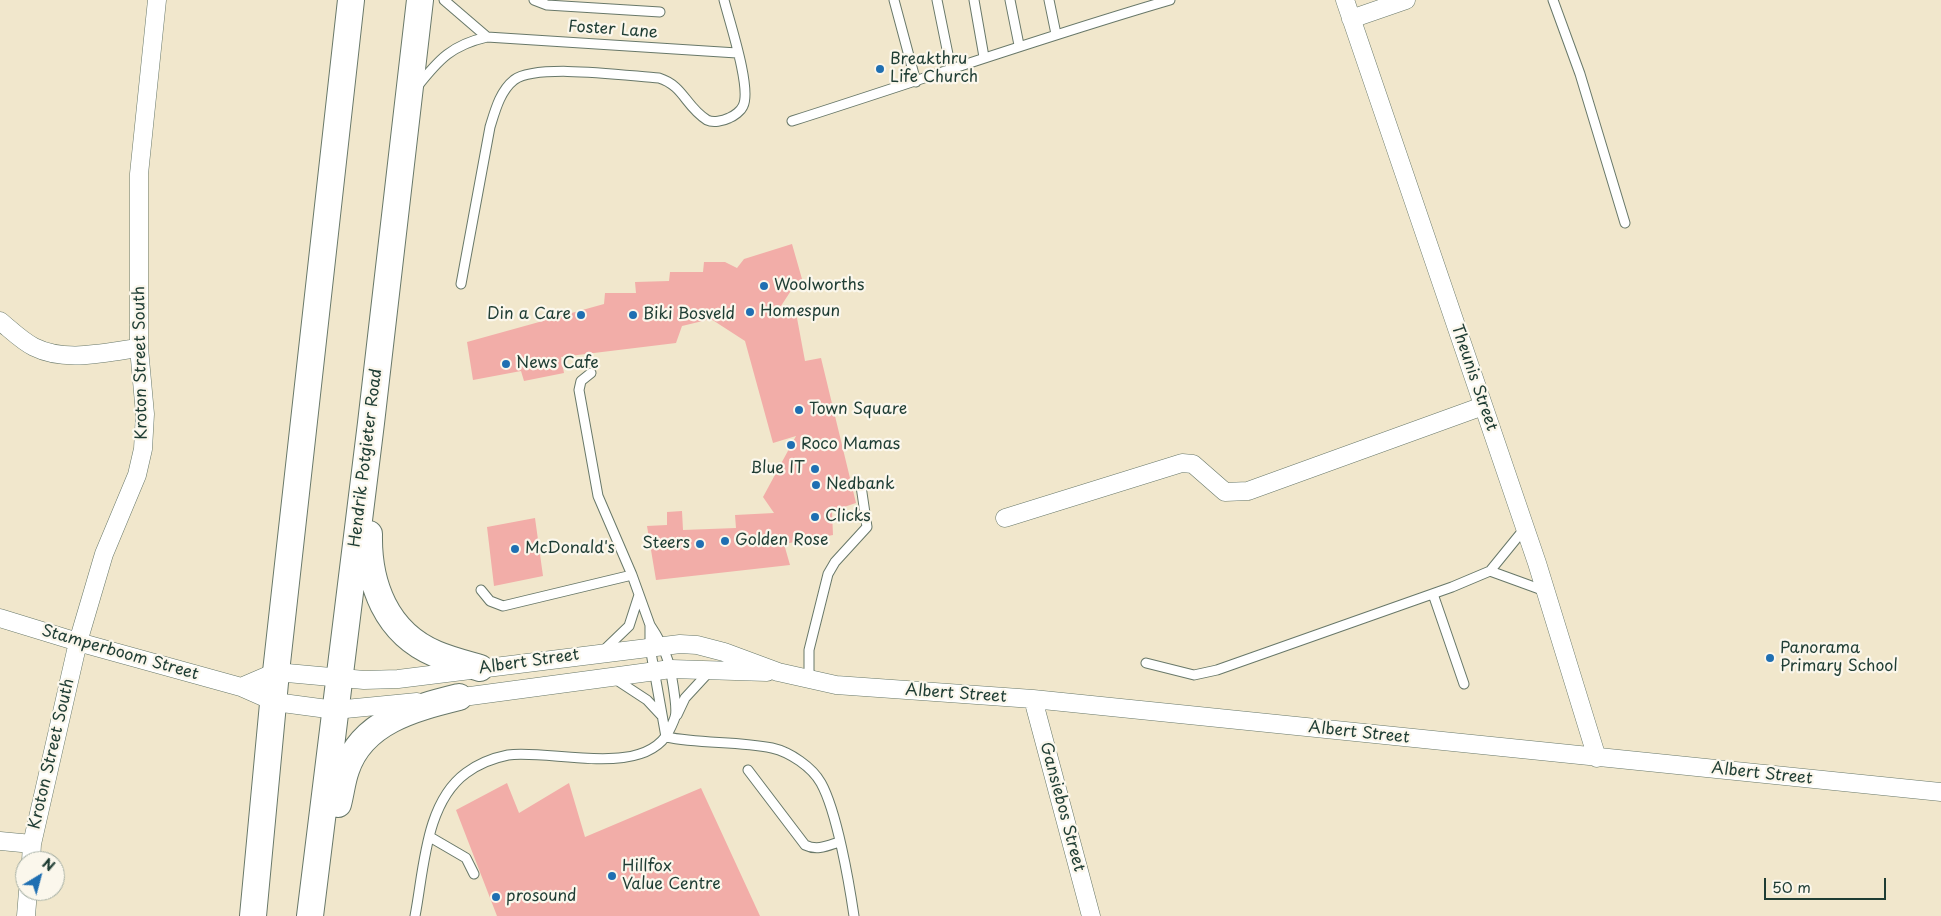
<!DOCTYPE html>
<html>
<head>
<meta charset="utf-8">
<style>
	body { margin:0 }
	#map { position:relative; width:1941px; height:916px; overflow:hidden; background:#f1e7cc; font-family:"Playpen Sans",sans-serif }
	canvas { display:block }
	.north { position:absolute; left:15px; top:851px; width:50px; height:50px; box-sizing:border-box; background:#fbf7ec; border:1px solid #a3ada2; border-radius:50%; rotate:37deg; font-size:14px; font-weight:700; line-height:20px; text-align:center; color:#1f3d34 }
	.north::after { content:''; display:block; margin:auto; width:18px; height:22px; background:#1f6fb2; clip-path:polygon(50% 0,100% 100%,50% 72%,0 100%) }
	.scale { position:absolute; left:1764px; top:878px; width:122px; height:22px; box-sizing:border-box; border:2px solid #1f3d34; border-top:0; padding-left:6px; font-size:15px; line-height:18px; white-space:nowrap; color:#1f3d34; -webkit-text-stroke:4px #fbf7ec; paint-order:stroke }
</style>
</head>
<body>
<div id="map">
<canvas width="1941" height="916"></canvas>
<div class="north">N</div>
<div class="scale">50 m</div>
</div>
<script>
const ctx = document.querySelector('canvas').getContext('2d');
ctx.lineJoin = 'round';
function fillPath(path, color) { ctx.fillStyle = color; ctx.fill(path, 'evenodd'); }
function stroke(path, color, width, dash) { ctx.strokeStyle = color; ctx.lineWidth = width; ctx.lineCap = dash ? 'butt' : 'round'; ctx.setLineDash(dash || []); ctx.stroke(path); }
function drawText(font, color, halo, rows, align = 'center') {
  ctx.font = font + ' "Playpen Sans",sans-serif'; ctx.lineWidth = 4.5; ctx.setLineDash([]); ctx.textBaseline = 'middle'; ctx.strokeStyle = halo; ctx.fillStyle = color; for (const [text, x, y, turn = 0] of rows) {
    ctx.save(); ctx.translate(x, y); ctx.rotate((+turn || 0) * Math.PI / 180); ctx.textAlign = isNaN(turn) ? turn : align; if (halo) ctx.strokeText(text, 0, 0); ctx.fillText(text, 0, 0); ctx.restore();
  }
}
const building = new Path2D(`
	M 792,244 L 804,286 L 794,286 L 781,306 L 797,318 L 805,361 L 821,358 L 856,503 L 832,511 L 833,535 L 784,544 L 790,565 L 656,580 L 647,526 L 667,525 L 667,512 L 682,511 L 683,530 L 736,528 L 735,515 L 774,513 L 763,497 L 796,436 L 773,443 L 745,341 L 711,319 L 682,326 L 676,343 L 561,357 L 564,373 L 524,381 L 521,371 L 473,380 L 467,342 L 604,304 L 605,293 L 636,293 L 635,282 L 669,281 L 670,272 L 703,272 L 704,262 L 725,262 L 737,268 L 744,259 Z
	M 535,518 L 543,576 L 494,586 L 487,527 Z
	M 507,783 L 519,813 L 569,783 L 585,837 L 701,788 L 760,916 L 497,916 L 456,810 Z`);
const service = new Path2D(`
	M 444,0 L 487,37
	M 534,0 L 547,5 L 660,12
	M 894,0 L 916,82
	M 937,0 L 951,69
	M 974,0 L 984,57
	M 1010,0 L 1019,45
	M 1049,0 L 1056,34
	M 1553,0 L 1580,74 L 1625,223
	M 417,87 C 439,59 452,45 487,37 L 737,53
	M 792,121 C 918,81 1043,37 1170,0
	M 461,284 L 490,127 C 495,111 500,91 514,80 C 537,63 628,76 659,78 C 684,86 685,106 707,120 C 713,123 723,121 729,118 C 734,116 741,111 743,106 C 752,89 729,20 724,0
	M 1490,571 L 1545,591
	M 481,590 L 490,601 L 503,606 L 632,575
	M 1433,594 L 1464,684
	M 650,626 L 650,647 L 666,737
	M 603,651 L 629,626 L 639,595
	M 1146,663 L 1194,675 L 1217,670 L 1452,587 L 1490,571 L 1525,528
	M 615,679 L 647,700 L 661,715
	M 809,681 L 809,650 L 828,574 L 835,562 L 867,527 L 861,486
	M 677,715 L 685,698 L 709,672
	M 666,737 C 701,744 737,741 772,748 C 790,752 812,767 821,783 C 837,812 849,882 854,916
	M 748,770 L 805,845 C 817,851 827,846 839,842
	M 430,837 L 466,858 L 474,874
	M 415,916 C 424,870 425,803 466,773 C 478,764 493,758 508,755 C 551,749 644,779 669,731 C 676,717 677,715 675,699 C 671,667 668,652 650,625 L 632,575 L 598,496 L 579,390 L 581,381 L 591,373`);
const minor = new Path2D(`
	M 1345,0 L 1537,563 L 1597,758
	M 1351,19 L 1406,0
	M 0,321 C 11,330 22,341 34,347 C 66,363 106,352 139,348
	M 1005,518 L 1182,463 L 1193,464 L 1225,492 L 1248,491 L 1483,406
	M 0,618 L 78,642 L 241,687 L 275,702 L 335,710 L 417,702
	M 241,687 L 276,672 L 364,680 L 398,679 L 680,644 L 697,645 L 724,652 L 778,672 L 836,685 L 1033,699 L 1941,792
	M 448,699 L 671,669 L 767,672
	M 1033,699 L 1091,916
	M 0,841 L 32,844
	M 31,861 L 32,844 L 78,642 L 104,554 L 137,475 L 143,449 L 145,414 L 139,348 L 139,174 L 157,0
	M 26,916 L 28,891`);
const secondary = new Path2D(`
	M 369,534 C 368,584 386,633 436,654 C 450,660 466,664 480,668
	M 338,804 C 341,793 342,781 346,770 C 362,721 415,708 459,697
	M 253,916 L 276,672 L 351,0
	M 310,916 L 371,423 L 420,0`);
const markers = [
	[880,69,5,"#1f6fb2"],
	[764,286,5,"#1f6fb2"],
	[750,312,5,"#1f6fb2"],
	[581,315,5,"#1f6fb2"],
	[633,315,5,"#1f6fb2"],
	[506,364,5,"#1f6fb2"],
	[799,410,5,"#1f6fb2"],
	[791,445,5,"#1f6fb2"],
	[815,469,5,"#1f6fb2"],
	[816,485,5,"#1f6fb2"],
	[815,517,5,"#1f6fb2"],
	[725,541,5,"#1f6fb2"],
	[700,544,5,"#1f6fb2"],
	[515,549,5,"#1f6fb2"],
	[1770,658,5,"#1f6fb2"],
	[612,876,5,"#1f6fb2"],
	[496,897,5,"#1f6fb2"]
];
const streetNames = [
	["Foster Lane",613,30,4],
	["Kroton Street South",141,363,-91],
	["Theunis Street",1474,378,71],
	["Hendrik Potgieter Road",366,458,-83],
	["Stamperboom Street",120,653,16],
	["Albert Street",529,662,-8],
	["Albert Street",956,694,4],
	["Albert Street",1359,733,6],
	["Kroton Street South",52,754,-77],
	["Albert Street",1762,774,6],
	["Gansiebos Street",1062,807,75]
];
const poiNames = [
	["Breakthru",890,60],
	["Life Church",890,78],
	["Woolworths",774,286],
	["Homespun",760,312],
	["Din a Care",571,315,"right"],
	["Biki Bosveld",643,315],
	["News Cafe",516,364],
	["Town Square",809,410],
	["Roco Mamas",801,445],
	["Blue IT",805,469,"right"],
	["Nedbank",826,485],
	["Clicks",825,517],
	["Golden Rose",735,541],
	["Steers",690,544,"right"],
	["McDonald's",525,549],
	["Panorama",1780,649],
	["Primary School",1780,667],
	["Hillfox",622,867],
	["Value Centre",622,885],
	["prosound",506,897]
];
fillPath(building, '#f2ada8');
stroke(service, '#687869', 11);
stroke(minor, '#687869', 19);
stroke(secondary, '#687869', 28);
stroke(service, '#fff', 9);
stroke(minor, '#fff', 18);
stroke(secondary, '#fff', 26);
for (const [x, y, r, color] of markers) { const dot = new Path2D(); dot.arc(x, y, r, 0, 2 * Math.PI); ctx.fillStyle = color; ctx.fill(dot); stroke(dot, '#fbf7ec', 2); }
drawText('16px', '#1f3d34', '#fbf7ec', streetNames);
drawText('16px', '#1f3d34', '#fbf7ec', poiNames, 'left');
</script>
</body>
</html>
